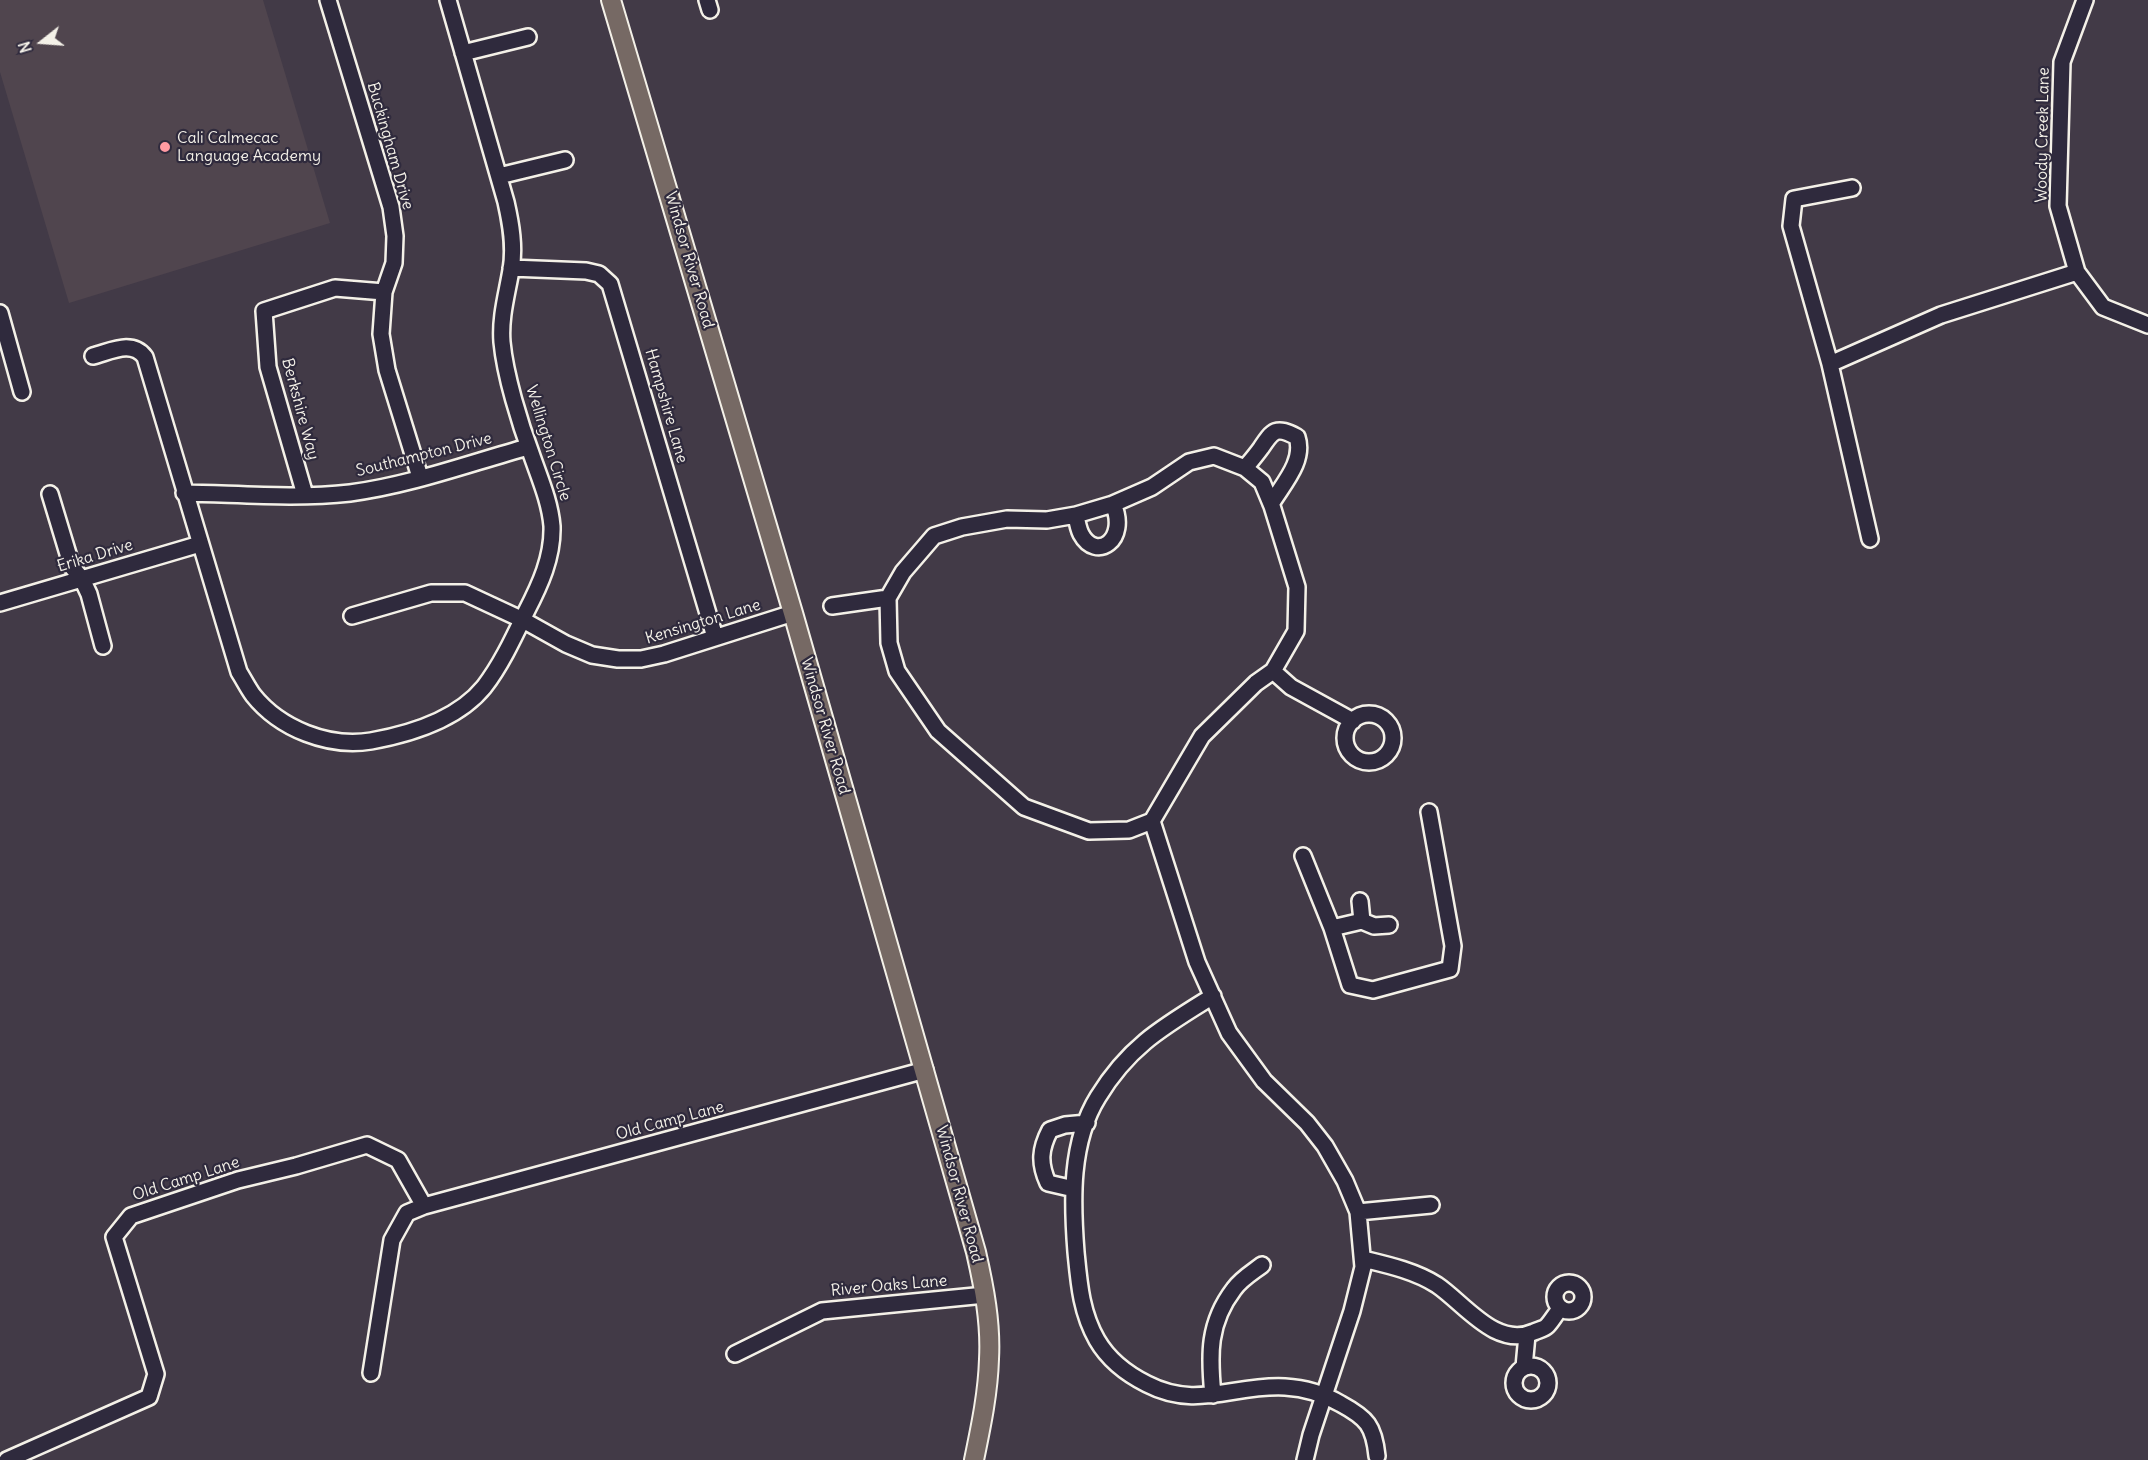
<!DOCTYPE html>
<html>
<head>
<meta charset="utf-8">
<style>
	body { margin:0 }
	#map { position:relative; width:2148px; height:1460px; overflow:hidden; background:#423a47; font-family:Delius,sans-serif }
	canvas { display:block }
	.north { position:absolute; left:12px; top:12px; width:60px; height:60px; -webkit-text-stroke:4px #2f2a3d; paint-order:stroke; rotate:253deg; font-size:16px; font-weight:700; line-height:24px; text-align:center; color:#f4f1e8 }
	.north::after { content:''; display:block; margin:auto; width:21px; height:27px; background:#f4f1e8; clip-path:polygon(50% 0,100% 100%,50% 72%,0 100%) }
</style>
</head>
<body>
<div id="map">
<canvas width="2148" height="1460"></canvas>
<div class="north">N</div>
</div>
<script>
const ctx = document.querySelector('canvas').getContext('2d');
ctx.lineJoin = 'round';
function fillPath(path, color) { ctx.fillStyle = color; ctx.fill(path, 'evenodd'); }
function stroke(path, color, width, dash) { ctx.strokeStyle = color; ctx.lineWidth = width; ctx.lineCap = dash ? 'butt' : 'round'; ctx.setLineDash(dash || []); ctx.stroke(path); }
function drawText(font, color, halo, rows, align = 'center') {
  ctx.font = font + ' Delius,sans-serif'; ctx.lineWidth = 4.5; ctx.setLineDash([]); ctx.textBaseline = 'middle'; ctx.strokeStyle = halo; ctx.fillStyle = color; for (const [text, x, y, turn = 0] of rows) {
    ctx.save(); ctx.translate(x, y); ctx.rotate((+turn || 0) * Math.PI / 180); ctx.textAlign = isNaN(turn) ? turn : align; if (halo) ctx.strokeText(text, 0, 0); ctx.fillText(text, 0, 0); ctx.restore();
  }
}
const built = new Path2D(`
	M 0,0 L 263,0 L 330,223 L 69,303 L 0,72 Z`);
const minor = new Path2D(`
	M 328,0 L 391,207 L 395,236 L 394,263 L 384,292 L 381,334 L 387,370 L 420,477
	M 707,0 L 710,10
	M 2085,0 L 2062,62 L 2058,206 L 2077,272 L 2103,307 L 2148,325
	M 463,53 L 528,37
	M 499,176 L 565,160
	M 511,268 L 586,271 L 599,274 L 610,284 L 715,637
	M 0,313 L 22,392
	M 93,356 C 112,351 132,340 145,357 L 239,672 C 244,680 248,688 253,695 C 280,729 329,748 371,741 C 410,734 458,719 484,687 C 501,665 514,637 526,612 C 540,585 553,557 552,526 C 550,502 540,479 532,456 C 520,424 505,375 502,342 C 500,317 507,294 511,270 C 515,247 511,224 506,202 L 448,0
	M 1830,364 L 1791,226 L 1794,199 L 1852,188
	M 1245,468 C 1250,462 1256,455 1261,448 C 1273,430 1276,426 1297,437 C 1305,461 1283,484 1271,504
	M 184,493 C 239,494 296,499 350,493 C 411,485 470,463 528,447
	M 50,494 L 72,567 L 82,579 L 89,594 L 103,646
	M 305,495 L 268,367 L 264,311 L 335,288 L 384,292
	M 1076,515 C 1077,521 1078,528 1081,534 C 1096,562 1129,540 1113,504
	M 1870,539 L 1830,364 L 1941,315 L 2077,272
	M 0,603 L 200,544
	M 832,606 L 888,598
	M 352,616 L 431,593 L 465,593 L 523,620 L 566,644 L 592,655 L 618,659 L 641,659 L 664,654 L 793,613
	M 1273,671 L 1291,687 L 1353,721
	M1345 738a24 24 0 1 1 48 0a24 24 0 1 1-48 0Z
	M 1152,821 L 1202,736 L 1256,683 L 1273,671 L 1296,631 L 1297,587 L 1272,506 L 1262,482 L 1245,468 L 1214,456 L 1189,462 L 1152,487 L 1113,504 L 1076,515 L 1047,520 L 1007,519 L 962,527 L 934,536 L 903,572 L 888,598 L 889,643 L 897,671 L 938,731 L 1024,807 L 1089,831 L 1129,830 L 1152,821 L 1197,962 L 1229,1033 L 1264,1081 L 1307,1123 L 1325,1146 L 1345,1181 L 1358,1212 L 1363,1267 L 1352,1311 L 1311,1435 L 1305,1460
	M 1303,856 L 1332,928 L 1350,985 L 1373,990 L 1450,969 L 1453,946 L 1429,812
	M 1362,921 L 1374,926 L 1389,925
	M 1332,928 L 1362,921 L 1360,901
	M 1213,996 C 1163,1027 1129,1046 1098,1097 C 1070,1142 1072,1201 1076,1252 C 1079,1283 1081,1312 1097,1340 C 1108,1359 1127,1374 1147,1384 C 1197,1410 1234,1384 1285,1387 C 1305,1388 1324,1394 1341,1404 C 1367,1418 1374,1426 1377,1456
	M 1074,1189 L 1048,1183 C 1039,1163 1040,1149 1050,1130 L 1065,1125 L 1087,1123
	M 1358,1212 L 1431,1205
	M 1363,1259 C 1388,1265 1415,1271 1437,1285 C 1465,1304 1496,1349 1534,1332 C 1538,1330 1544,1329 1547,1326 C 1552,1321 1556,1313 1561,1308
	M1555 1297a14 14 0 1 1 28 0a14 14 0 1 1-28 0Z
	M 735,1354 L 822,1311 L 985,1295
	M1514 1383a17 17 0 1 1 34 0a17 17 0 1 1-34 0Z
	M 1524,1367 L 1527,1335
	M 371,1373 L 392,1240 L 407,1213 L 424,1206
	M 1213,1395 C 1209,1355 1208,1323 1234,1289 C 1241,1279 1253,1272 1262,1265
	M 7,1460 L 149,1397 L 156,1374 L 114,1237 L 131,1216 L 238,1180 L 296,1166 L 367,1145 L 398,1160 L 424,1206 L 925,1070`);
const major = new Path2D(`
	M 611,0 L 793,613 L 976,1252 C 984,1287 991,1323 989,1359 C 988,1393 981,1426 974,1460`);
const markers = [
	[165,147,6,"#ff9aa2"]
];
const streetNames = [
	["Woody Creek Lane",2043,135,-89],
	["Buckingham Drive",390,146,74],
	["Windsor River Road",689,260,74],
	["Hampshire Lane",666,406,74],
	["Berkshire Way",300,409,75],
	["Wellington Circle",548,443,73],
	["Southampton Drive",424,455,-14],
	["Erika Drive",95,556,-17],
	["Kensington Lane",703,622,-17],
	["Windsor River Road",825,726,74],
	["Old Camp Lane",670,1121,-15],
	["Old Camp Lane",186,1179,-18],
	["Windsor River Road",959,1194,75],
	["River Oaks Lane",889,1286,-5]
];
const poiNames = [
	["Cali Calmecac",177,138],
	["Language Academy",177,156]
];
fillPath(built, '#50454e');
stroke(minor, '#f4f1e8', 20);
stroke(major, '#f4f1e8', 22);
stroke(minor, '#2f2a3d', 15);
stroke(major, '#766964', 18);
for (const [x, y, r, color] of markers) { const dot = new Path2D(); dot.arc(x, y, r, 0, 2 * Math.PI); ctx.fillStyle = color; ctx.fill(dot); stroke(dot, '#2f2a3d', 2); }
drawText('16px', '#f4f1e8', '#2f2a3d', streetNames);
drawText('16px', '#f4f1e8', '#2f2a3d', poiNames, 'left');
</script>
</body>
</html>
